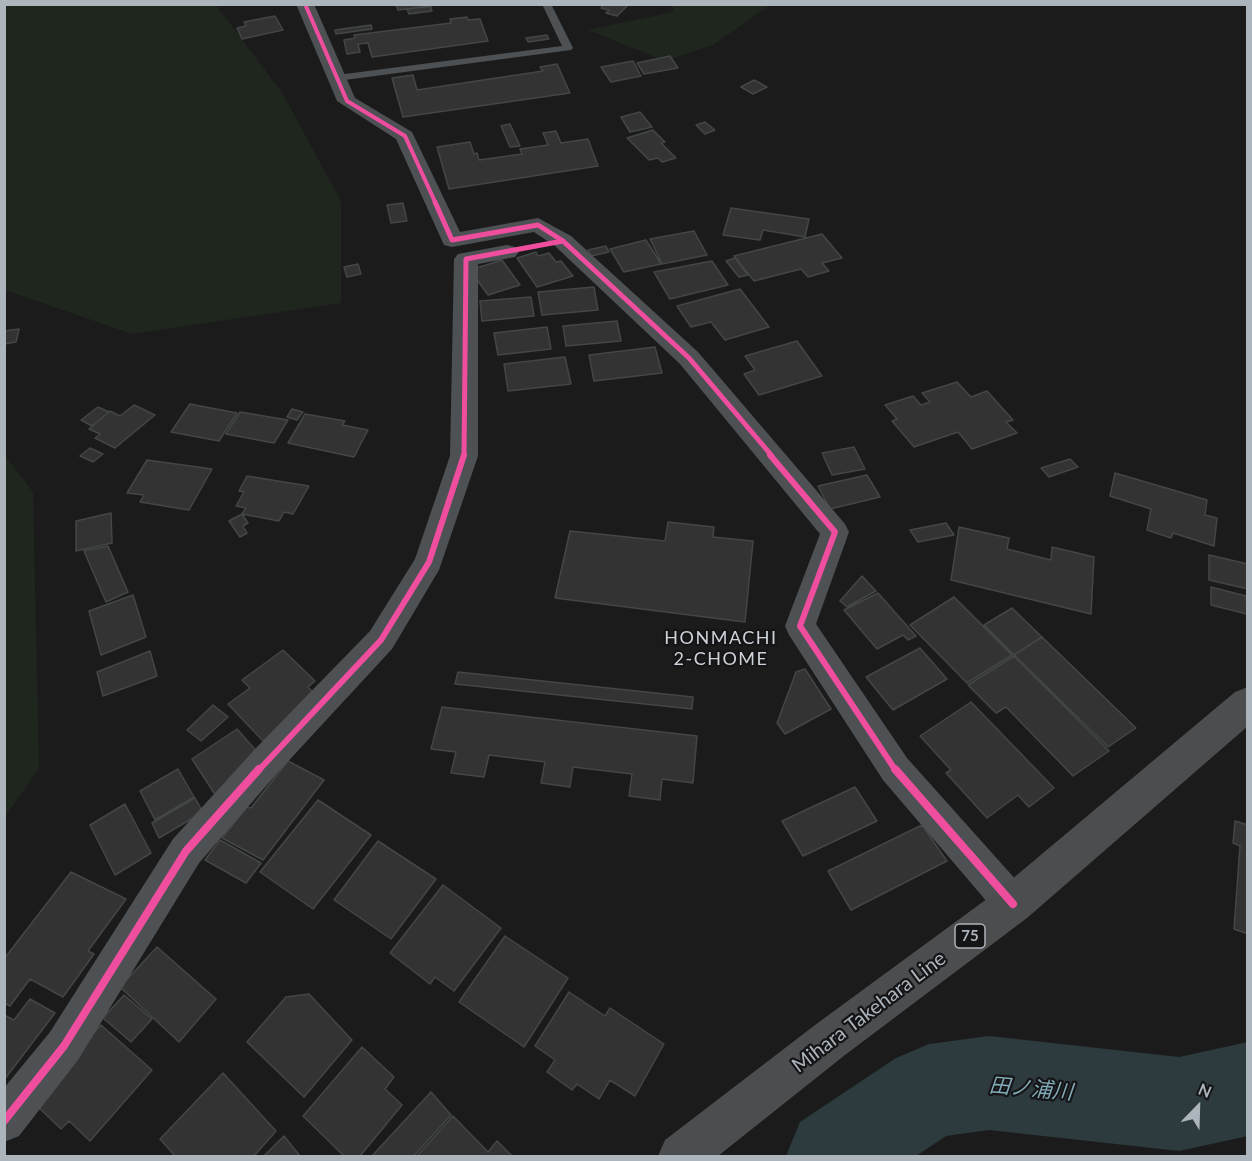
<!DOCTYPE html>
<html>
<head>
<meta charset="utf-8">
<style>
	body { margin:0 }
	#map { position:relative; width:1252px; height:1161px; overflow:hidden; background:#1b1b1b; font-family:Lato,sans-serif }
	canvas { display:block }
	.frame { position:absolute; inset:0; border:6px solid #acb4bc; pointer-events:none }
	.north { position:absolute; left:1168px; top:1077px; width:60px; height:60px; -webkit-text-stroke:4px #151517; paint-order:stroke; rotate:23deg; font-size:16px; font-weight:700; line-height:24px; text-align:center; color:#acb4bc }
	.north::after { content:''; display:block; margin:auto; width:21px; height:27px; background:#acb4bc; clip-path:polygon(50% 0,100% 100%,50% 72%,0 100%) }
</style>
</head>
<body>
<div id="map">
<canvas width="1252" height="1161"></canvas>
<div class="frame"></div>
<div class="north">N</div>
</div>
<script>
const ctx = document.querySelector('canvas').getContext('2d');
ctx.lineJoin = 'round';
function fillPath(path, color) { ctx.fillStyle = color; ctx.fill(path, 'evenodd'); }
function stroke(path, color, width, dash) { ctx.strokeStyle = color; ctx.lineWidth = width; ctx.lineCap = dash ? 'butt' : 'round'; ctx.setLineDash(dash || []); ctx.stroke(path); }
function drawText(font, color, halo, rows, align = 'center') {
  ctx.font = font + ' Lato,"Noto Sans JP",sans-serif'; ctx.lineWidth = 4.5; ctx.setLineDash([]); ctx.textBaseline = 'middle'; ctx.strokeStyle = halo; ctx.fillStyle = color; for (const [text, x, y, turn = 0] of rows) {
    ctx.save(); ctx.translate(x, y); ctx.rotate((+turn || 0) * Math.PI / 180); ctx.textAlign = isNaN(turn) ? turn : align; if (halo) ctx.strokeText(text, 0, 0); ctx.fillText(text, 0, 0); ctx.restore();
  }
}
const green = new Path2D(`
	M 4,5 L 216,5 L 283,94 L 341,201 L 341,303 L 132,334 L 5,290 Z
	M 673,5 L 770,5 L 713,45 L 665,61 L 588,30 L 673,12 Z
	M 4,454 L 33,492 L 39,768 L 5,817 Z`);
const river = new Path2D(`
	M 989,1036 L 1179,1057 L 1248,1042 L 1248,1136 L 1179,1151 L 989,1130 L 946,1136 L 916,1156 L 786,1156 L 800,1122 L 896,1058 L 929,1044 Z`);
const building = new Path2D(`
	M 396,4 L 432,4 L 432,6 L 398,10 Z
	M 604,4 L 629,4 L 617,16 L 606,13 L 609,10 L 601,8 Z
	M 430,6 L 432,11 L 409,14 L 407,9 Z
	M 275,16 L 283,30 L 242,39 L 237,28 L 246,26 L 244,22 Z
	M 467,17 L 468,20 L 480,19 L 488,41 L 372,57 L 368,43 L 358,44 L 360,52 L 347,54 L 344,40 L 355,38 L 354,35 L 451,23 L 450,19 Z
	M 371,25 L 372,29 L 336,34 L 335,30 Z
	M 547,35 L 549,39 L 528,42 L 526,38 Z
	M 670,56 L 678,68 L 644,74 L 637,63 Z
	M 633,61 L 641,76 L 611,82 L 601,67 Z
	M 557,64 L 570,93 L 403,117 L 392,78 L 413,75 L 417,90 L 543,71 L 540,67 Z
	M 754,80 L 767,87 L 753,94 L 741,87 Z
	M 640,112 L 652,127 L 630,132 L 621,117 Z
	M 705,122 L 715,130 L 705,134 L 696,125 Z
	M 510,124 L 520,146 L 510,147 L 501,126 Z
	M 653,130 L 665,142 L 661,143 L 676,158 L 662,162 L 658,158 L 649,160 L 627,138 Z
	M 556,131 L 561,143 L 588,139 L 598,166 L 449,189 L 437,147 L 470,142 L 474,154 L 477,153 L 479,160 L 522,154 L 520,149 L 548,145 L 543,133 Z
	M 403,203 L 407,221 L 391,223 L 387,205 Z
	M 731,208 L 809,219 L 805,237 L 763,230 L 760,240 L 723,235 Z
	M 694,231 L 707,255 L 662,264 L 650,239 Z
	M 822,234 L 842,258 L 822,263 L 829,271 L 808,277 L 801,269 L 754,281 L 734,256 Z
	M 646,240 L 661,264 L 624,272 L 610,249 Z
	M 606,246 L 609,252 L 591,256 L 588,250 Z
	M 536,252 L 538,256 L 549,253 L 556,262 L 561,261 L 573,276 L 537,287 L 517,258 Z
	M 735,258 L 748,275 L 739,277 L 726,261 Z
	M 502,260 L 520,285 L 488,295 L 470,270 Z
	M 712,261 L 728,285 L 670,299 L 654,272 Z
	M 358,264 L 361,274 L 347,277 L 344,267 Z
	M 594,287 L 598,310 L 542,315 L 538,292 Z
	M 740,289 L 769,327 L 725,340 L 711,322 L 691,327 L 677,306 Z
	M 531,297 L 534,316 L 482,321 L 480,301 Z
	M 617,321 L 621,341 L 566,346 L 563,326 Z
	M 547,327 L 551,349 L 498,355 L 494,333 Z
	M 19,329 L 16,342 L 4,344 L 4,331 Z
	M 797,341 L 822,376 L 759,395 L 744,374 L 755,370 L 745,356 Z
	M 655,347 L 662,373 L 594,381 L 589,355 Z
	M 565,357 L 571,384 L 508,391 L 504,364 Z
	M 957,382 L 971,397 L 987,391 L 1013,420 L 1006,422 L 1017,433 L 972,449 L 958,432 L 914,447 L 892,421 L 897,419 L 885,405 L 913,396 L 921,405 L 930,402 L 922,393 Z
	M 190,404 L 237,413 L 219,441 L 171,432 Z
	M 134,405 L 155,415 L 115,448 L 95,438 L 100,434 L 89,429 L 110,411 L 120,416 Z
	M 98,407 L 109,412 L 92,426 L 81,420 Z
	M 292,409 L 303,412 L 297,420 L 287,417 Z
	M 240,412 L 288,420 L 274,443 L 226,434 Z
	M 305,414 L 345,421 L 342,425 L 368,430 L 354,457 L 288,443 Z
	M 854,447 L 865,469 L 832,475 L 822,453 Z
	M 90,448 L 103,454 L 93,462 L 80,456 Z
	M 1070,459 L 1078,467 L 1049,477 L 1041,468 Z
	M 147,460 L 212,469 L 189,510 L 140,502 L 144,495 L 127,493 Z
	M 1115,473 L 1207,500 L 1205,515 L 1217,518 L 1214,546 L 1173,533 L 1171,538 L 1147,530 L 1151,509 L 1110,496 Z
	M 867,475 L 880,497 L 830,509 L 818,486 Z
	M 247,476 L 309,486 L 293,514 L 284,512 L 279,521 L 242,514 L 246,508 L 236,506 L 244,492 L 239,491 Z
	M 111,513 L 112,543 L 76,551 L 76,521 Z
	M 242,514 L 248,523 L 243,526 L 247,533 L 240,537 L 229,521 Z
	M 668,522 L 714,527 L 713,537 L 753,541 L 745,622 L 555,598 L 570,531 L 665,541 Z
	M 946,523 L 954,535 L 918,542 L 910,530 Z
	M 959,527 L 1009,538 L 1007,549 L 1051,560 L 1052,547 L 1094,557 L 1091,614 L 951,580 Z
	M 108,546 L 128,592 L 106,602 L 84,551 Z
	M 1209,555 L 1248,564 L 1248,589 L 1209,580 Z
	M 862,576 L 876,591 L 847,607 L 840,601 Z
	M 1211,587 L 1246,596 L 1247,614 L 1211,605 Z
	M 878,593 L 916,636 L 908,640 L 903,635 L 877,649 L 844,610 Z
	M 133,595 L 146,637 L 101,655 L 89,611 Z
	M 954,597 L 1012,655 L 967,683 L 910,625 Z
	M 1012,608 L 1042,637 L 1014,655 L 984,625 Z
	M 1042,637 L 1136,728 L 1108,747 L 1014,655 Z
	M 920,648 L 947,679 L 893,710 L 866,677 Z
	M 283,650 L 315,681 L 308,687 L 319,699 L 264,742 L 228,704 L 250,688 L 242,680 Z
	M 150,651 L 157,676 L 103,696 L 97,672 Z
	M 1014,656 L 1109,751 L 1073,776 L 1006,707 L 996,713 L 968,685 Z
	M 805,669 L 831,709 L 785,734 L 777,723 L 796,672 Z
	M 458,672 L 693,697 L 692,709 L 455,684 Z
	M 971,702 L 1054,788 L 1029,807 L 1018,795 L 987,818 L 946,773 L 951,770 L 920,736 Z
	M 213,705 L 228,717 L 201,741 L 187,730 Z
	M 442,707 L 697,736 L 693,783 L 662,779 L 660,800 L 629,796 L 632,774 L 573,767 L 570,787 L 541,783 L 545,762 L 489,755 L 484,777 L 451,773 L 456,752 L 431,749 Z
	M 237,729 L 260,755 L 218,799 L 192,759 Z
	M 288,761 L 324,780 L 263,860 L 222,838 L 247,807 L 251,808 Z
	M 178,769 L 194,797 L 155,820 L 140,791 Z
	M 855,787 L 877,821 L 803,856 L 782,821 Z
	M 195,798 L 203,812 L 159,838 L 152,823 Z
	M 318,800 L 371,835 L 313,909 L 260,872 Z
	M 125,804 L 151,853 L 115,875 L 90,825 Z
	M 1235,821 L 1248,825 L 1248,934 L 1234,929 L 1240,846 L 1233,843 Z
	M 922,825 L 947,861 L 851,910 L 828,871 Z
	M 220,840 L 261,863 L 246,883 L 205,860 Z
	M 378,841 L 436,879 L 391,939 L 334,900 Z
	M 71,872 L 126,899 L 88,951 L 94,954 L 63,997 L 30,979 L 10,1006 L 4,1003 L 4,959 Z
	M 443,885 L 501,928 L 454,991 L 435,977 L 430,984 L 390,953 Z
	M 505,936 L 568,978 L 524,1047 L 459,1002 Z
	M 157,947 L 216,999 L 179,1042 L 120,987 Z
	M 569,992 L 605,1016 L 610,1008 L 664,1044 L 635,1096 L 610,1080 L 599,1099 L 577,1084 L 572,1090 L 547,1072 L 555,1060 L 535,1046 Z
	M 309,994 L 352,1040 L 304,1097 L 247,1042 L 286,997 Z
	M 124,995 L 152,1019 L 131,1042 L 103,1018 Z
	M 30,999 L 55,1013 L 4,1080 L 4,1015 L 14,1020 Z
	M 101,1025 L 152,1070 L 90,1141 L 69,1121 L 61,1129 L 32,1101 Z
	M 362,1047 L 394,1077 L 385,1089 L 402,1105 L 360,1156 L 344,1156 L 303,1116 Z
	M 223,1073 L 276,1131 L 254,1156 L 175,1156 L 160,1139 Z
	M 431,1092 L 451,1115 L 414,1156 L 372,1156 Z
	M 453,1116 L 488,1152 L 497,1141 L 512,1156 L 417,1156 Z
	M 284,1136 L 300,1156 L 264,1156 Z`);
const lane = new Path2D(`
	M 542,4 L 551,4 L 573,48 L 571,50 L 337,81 L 332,78 L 337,75 L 562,46 Z`);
const street = new Path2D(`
	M 296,4 L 314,4 L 355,98 L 412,132 L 460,232 L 538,218 L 571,236 L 698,352 L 845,524 L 849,532 L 816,624 L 907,758 L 1026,891 L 1031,904 L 1026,917 L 1013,922 L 1000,917 L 883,780 L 789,635 L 785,626 L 820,534 L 680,364 L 555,246 L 534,232 L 452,247 L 444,245 L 396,139 L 337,101 Z
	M 507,245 L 515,247 L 519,252 L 515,257 L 478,264 L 478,456 L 439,570 L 392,649 L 281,769 L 199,863 L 78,1060 L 19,1136 L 4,1142 L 4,1088 L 50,1032 L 173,839 L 257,747 L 370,631 L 415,559 L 450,456 L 454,259 L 458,254 Z`);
const primary = new Path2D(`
	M 1248,687 L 1248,726 L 1027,918 L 845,1055 L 718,1156 L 658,1156 L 665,1140 L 815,1025 L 999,890 L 1235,692 Z`);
const cyclewayFar3 = new Path2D(`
	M 305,4 L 347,101 L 405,136 L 436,204`);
const cyclewayFar2 = new Path2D(`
	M 435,202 L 452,240 L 538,225 L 563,241 L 689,358 L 772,456
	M 464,456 L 466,259 L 563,241`);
const cyclewayFar1 = new Path2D(`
	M 770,455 L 835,532 L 800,626 L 896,771
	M 258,771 L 381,640 L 429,562 L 464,455`);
const cycleway = new Path2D(`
	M 895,769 L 1013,904
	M 4,1121 L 64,1046 L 186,851 L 259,769`);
const shields = [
	[970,936,30]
];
const shieldNames = [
	["75",970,936]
];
const neighbourhoodNames = [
	["HONMACHI",721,638],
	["2-CHOME",721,659]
];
const nearStreetnames = [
	["Mihara Takehara Line",869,1012,-37]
];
const nearWaternames = [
	["田ノ浦川",1031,1089,5]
];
fillPath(green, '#1f261e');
fillPath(river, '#2d3a3e');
fillPath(building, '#333');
stroke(building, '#434647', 1.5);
fillPath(lane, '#4e5154');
fillPath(street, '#4e5154');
fillPath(primary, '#4c4d4f');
stroke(cyclewayFar3, '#ef4d9e', 4);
stroke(cyclewayFar2, '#ef4d9e', 5);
stroke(cyclewayFar1, '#ef4d9e', 6);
stroke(cycleway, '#ef4d9e', 8);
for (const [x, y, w] of shields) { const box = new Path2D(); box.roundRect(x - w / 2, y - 12, w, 24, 4.5); ctx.fillStyle = '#151517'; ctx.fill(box); stroke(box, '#acb4bc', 1.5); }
drawText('bold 15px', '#acb4bc', null, shieldNames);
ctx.letterSpacing = '1.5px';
drawText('18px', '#cdd2d8', '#151517', neighbourhoodNames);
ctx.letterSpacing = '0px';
drawText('20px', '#acb4bc', '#151517', nearStreetnames);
drawText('italic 21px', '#82abb8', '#151517', nearWaternames);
</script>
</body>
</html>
